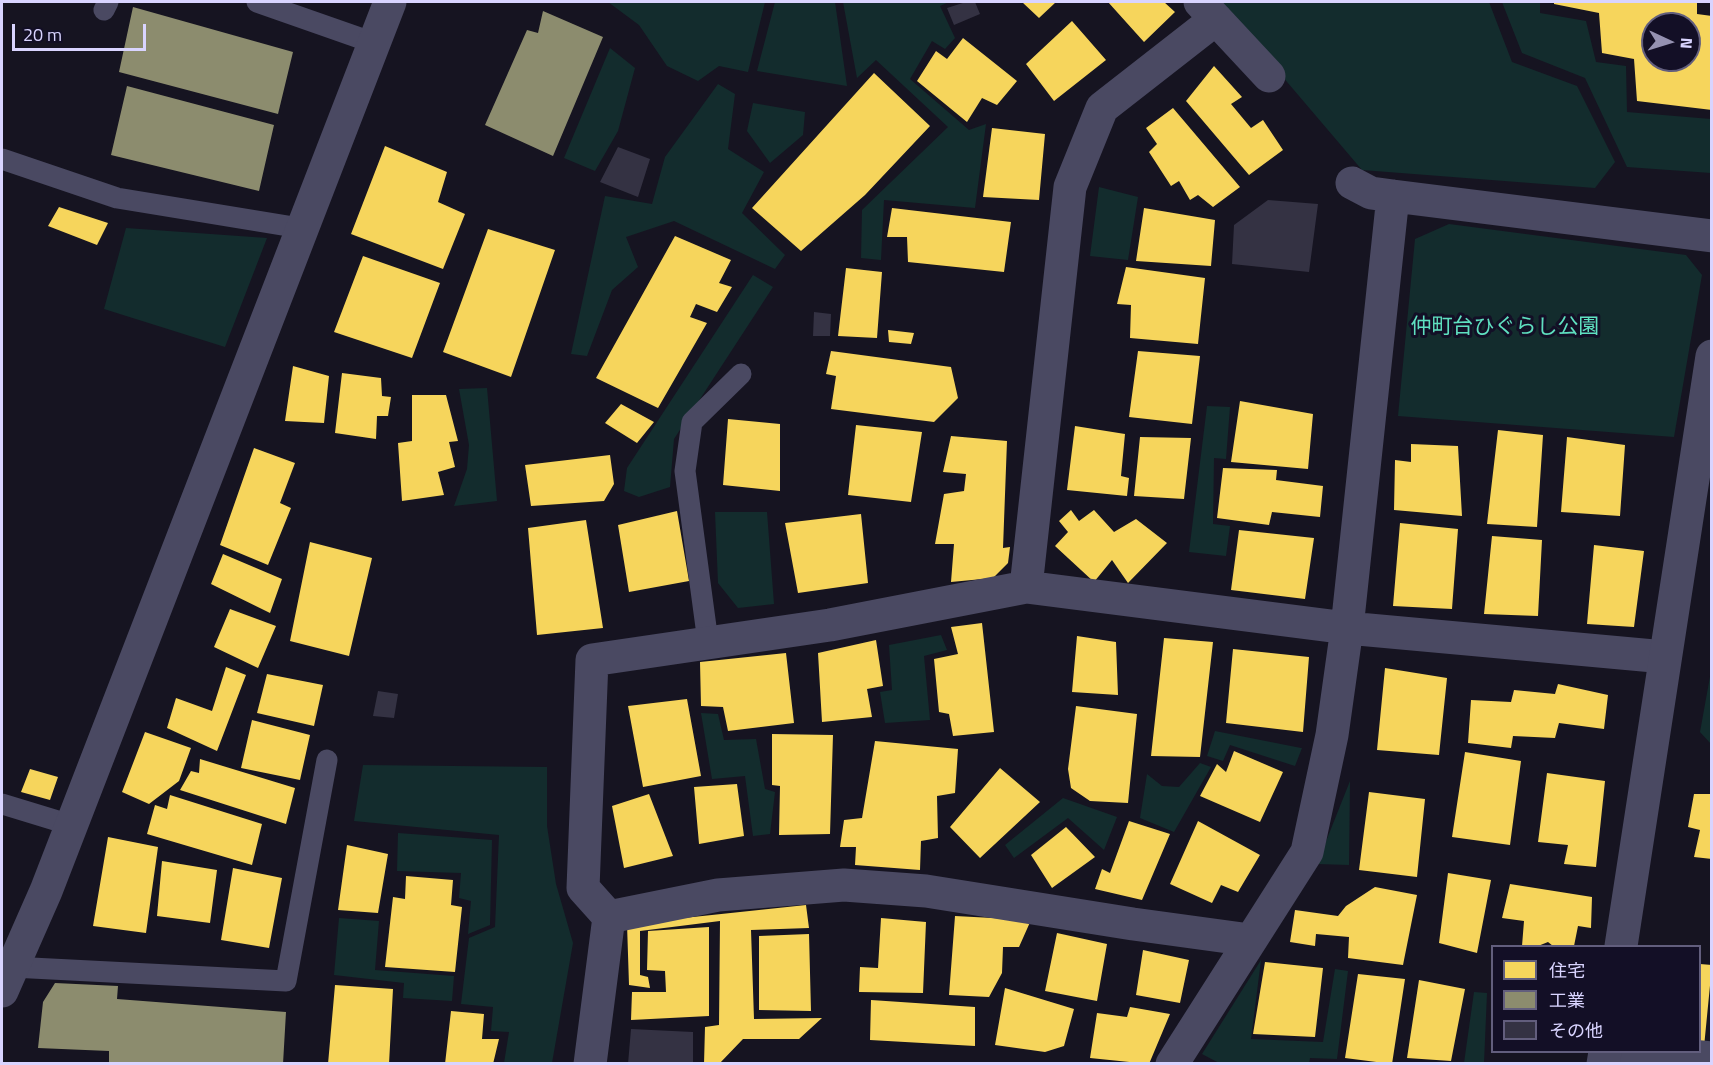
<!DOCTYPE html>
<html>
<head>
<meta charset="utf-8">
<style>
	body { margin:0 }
	#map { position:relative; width:1713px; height:1065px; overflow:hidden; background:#161421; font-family:"Titillium Web","Noto Sans JP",sans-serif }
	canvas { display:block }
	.frame { position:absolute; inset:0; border:3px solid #d9d4ff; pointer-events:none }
	.legend { position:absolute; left:1491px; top:945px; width:210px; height:108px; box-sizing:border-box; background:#130f26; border:2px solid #625e7d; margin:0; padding:8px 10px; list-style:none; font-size:18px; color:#d9d4ff }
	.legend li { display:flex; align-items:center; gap:12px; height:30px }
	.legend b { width:30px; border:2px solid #625e7d }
	.north { position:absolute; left:1641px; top:12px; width:60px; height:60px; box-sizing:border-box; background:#130f26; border:2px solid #625e7d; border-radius:50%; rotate:94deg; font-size:16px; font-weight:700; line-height:24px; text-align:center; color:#d9d4ff }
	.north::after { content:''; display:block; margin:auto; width:21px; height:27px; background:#9591b1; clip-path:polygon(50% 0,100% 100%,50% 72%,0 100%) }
	.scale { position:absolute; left:12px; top:24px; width:134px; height:27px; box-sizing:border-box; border:3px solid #d9d4ff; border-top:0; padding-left:8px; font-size:18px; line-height:21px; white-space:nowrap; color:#d9d4ff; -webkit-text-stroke:4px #130f26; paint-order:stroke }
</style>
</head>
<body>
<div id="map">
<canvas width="1713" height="1065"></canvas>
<div class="frame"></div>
<ul class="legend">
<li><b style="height:16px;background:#f6d55c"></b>住宅</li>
<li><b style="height:16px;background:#8c8c6e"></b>工業</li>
<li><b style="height:16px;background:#343243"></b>その他</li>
</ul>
<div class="north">N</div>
<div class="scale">20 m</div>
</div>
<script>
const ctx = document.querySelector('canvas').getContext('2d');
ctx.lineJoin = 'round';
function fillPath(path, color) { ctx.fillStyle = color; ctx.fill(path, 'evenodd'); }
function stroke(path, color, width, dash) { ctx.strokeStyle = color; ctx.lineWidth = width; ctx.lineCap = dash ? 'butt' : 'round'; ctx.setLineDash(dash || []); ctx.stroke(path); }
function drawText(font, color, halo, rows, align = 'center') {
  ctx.font = font + ' "Titillium Web","Noto Sans JP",sans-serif'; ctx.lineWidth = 6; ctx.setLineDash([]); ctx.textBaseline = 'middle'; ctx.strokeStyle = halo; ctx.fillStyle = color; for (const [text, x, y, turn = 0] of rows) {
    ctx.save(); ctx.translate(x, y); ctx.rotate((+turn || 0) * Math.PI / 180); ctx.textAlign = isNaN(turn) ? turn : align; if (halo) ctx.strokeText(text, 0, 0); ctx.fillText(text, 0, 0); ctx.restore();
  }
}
const green = new Path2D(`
	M 608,2 L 765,2 L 748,72 L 719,66 L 698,81 L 667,66 L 639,25 Z
	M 775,2 L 835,2 L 847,86 L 757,71 Z
	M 843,2 L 949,2 L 940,6 L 955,38 L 945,49 L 932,41 L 910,79 L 969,130 L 986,124 L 975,208 L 884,200 L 881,260 L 861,258 L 862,210 L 948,127 L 876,60 L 857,78 Z
	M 1219,2 L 1489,2 L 1512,62 L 1577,86 L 1615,162 L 1595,188 L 1362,170 Z
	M 1502,2 L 1540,2 L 1540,13 L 1586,21 L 1596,62 L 1626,66 L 1627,112 L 1711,119 L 1711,173 L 1627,167 L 1585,78 L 1522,53 Z
	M 610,48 L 635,68 L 618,131 L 595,171 L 564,158 Z
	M 718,84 L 735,94 L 728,149 L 764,172 L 742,213 L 785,255 L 775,269 L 674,221 L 626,237 L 638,267 L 612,290 L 587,356 L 571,354 L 605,196 L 652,204 L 665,157 Z
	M 753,103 L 805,112 L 803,135 L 770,163 L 747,131 Z
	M 1099,187 L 1138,197 L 1128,260 L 1090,256 Z
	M 1449,224 L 1686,255 L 1702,275 L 1674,437 L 1398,416 L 1415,239 Z
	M 126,228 L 267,238 L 225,347 L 104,309 Z
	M 753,275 L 773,287 L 674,439 L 670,487 L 639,497 L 624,491 L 627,468 Z
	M 487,388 L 497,501 L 454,506 L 467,469 L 469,445 L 459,389 Z
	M 1207,406 L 1230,407 L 1226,459 L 1214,458 L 1213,524 L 1230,526 L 1226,556 L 1189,552 Z
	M 715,512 L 767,512 L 774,604 L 738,608 L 718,583 Z
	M 941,635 L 947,650 L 924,656 L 930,720 L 885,723 L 880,692 L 892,690 L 889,645 Z
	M 1711,671 L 1712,744 L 1711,744 L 1700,732 Z
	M 701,713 L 718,714 L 724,740 L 756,739 L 765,789 L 775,792 L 770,834 L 753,836 L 745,776 L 712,779 Z
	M 1215,731 L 1301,748 L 1302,748 L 1295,766 L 1230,745 L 1223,761 L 1207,756 Z
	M 1200,763 L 1211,767 L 1174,832 L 1140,818 L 1147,774 L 1162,786 L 1179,787 Z
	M 363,765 L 547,767 L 547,826 L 556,884 L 573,943 L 552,1063 L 504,1063 L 509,1032 L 491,1031 L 493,1007 L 461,1004 L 469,938 L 495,927 L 499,835 L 354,821 Z
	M 1350,781 L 1349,865 L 1317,864 Z
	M 1063,798 L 1117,817 L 1104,850 L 1068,818 L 1014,858 L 1005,845 Z
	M 398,833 L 492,840 L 490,925 L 468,934 L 471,901 L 459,898 L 461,873 L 397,871 Z
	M 339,918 L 379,921 L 375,970 L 454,976 L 452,1001 L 403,998 L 404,983 L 334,975 Z
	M 1261,960 L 1251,1039 L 1323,1042 L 1335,969 L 1348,971 L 1337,1059 L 1310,1058 L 1309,1064 L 1219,1063 L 1202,1054 Z
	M 1474,992 L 1487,993 L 1484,1063 L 1464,1063 Z`);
const homes = new Path2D(`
	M 1022,2 L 1056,2 L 1039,18 Z
	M 1108,2 L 1164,2 L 1175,12 L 1144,42 Z
	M 1554,2 L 1697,2 L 1697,14 L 1712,16 L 1712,110 L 1637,101 L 1634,59 L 1602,53 L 1599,13 L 1554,4 ZM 1653,24 L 1689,24 L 1689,60 L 1653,60 Z
	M 1072,21 L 1106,60 L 1054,101 L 1026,64 Z
	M 963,38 L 1017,81 L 997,105 L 982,98 L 967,122 L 917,81 L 936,51 L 947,59 Z
	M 1214,66 L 1242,97 L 1231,104 L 1251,128 L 1263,120 L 1283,150 L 1249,175 L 1186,101 Z
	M 874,73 L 930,126 L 865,195 L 801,251 L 752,208 Z
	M 1173,108 L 1240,187 L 1213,207 L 1198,195 L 1190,200 L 1179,181 L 1171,186 L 1149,152 L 1157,144 L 1146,128 Z
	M 992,128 L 1045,134 L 1039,200 L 983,197 Z
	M 385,146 L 447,172 L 438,202 L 465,214 L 443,269 L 351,234 Z
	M 59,207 L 108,223 L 97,245 L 48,226 Z
	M 892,208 L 1011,222 L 1004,272 L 908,262 L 907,237 L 887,237 Z
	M 1144,208 L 1215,220 L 1211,266 L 1136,261 Z
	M 488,229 L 555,250 L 511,377 L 443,352 Z
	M 675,236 L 731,260 L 719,283 L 732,287 L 717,312 L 696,304 L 690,317 L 707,323 L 658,408 L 596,378 Z
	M 363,256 L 440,283 L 412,358 L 334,332 Z
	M 1126,267 L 1205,278 L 1198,344 L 1130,338 L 1131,305 L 1117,304 Z
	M 846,268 L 882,272 L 877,338 L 838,336 Z
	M 888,330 L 914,333 L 911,344 L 889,342 Z
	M 831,351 L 951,367 L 958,398 L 934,422 L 831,409 L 836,376 L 826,374 Z
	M 1138,351 L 1200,356 L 1192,424 L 1129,417 Z
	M 293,366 L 329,376 L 324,423 L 285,421 Z
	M 342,373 L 381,378 L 382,396 L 391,397 L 388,416 L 377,416 L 376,439 L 335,433 Z
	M 412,395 L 446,395 L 458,441 L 449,442 L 455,467 L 438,472 L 444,495 L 402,501 L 398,443 L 412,441 Z
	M 1240,401 L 1313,414 L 1308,469 L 1231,462 Z
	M 621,404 L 654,422 L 637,443 L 605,423 Z
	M 728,419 L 780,424 L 780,491 L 723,485 Z
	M 856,425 L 922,432 L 911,502 L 848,495 Z
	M 1075,426 L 1125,434 L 1121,476 L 1129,478 L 1127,496 L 1067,490 Z
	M 1498,430 L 1543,435 L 1537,527 L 1487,524 Z
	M 951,436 L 1007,441 L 1003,548 L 1010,547 L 1008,563 L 993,578 L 951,582 L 954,544 L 935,544 L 944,494 L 964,491 L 966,474 L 943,472 Z
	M 1140,437 L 1191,438 L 1184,499 L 1134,496 Z
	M 1567,437 L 1625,445 L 1620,516 L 1561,512 Z
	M 1411,444 L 1458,446 L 1462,516 L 1394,510 L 1395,460 L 1411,462 Z
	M 254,448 L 295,463 L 280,503 L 291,508 L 268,565 L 220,545 Z
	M 610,455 L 614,484 L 604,501 L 531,506 L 525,465 Z
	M 1223,468 L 1277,470 L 1276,480 L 1323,486 L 1320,517 L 1272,512 L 1269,525 L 1217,518 Z
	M 1071,510 L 1079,521 L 1094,510 L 1114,532 L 1136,519 L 1167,543 L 1128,583 L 1112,560 L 1094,582 L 1055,546 L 1068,532 L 1059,521 Z
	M 677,511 L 689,581 L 629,592 L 618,525 Z
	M 861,514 L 868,583 L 798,593 L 785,523 Z
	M 586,520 L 603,628 L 537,635 L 528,528 Z
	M 1400,523 L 1458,529 L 1452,609 L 1393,606 Z
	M 1239,530 L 1314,538 L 1305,599 L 1231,590 Z
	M 1492,536 L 1542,540 L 1538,616 L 1484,614 Z
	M 310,542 L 372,558 L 349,656 L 290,641 Z
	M 1594,545 L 1644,551 L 1634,627 L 1587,624 Z
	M 223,554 L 282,579 L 270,613 L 211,584 Z
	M 230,609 L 276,626 L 258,668 L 214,647 Z
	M 982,623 L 994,732 L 953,736 L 949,714 L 939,712 L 934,659 L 958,654 L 951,627 Z
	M 1077,636 L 1116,642 L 1118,695 L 1072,692 Z
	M 1164,638 L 1213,642 L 1200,757 L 1151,756 Z
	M 876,640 L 883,686 L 867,689 L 872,717 L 822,722 L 818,653 Z
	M 1233,649 L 1309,657 L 1303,732 L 1226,723 Z
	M 786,653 L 794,723 L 728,731 L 723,707 L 701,706 L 700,662 Z
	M 226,667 L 246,675 L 217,751 L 167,728 L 176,698 L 212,711 Z
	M 1385,668 L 1447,678 L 1439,755 L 1377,750 Z
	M 267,674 L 323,685 L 314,726 L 257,713 Z
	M 1558,684 L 1608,695 L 1604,729 L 1559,723 L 1555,738 L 1513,736 L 1511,748 L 1468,743 L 1471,700 L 1511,702 L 1514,690 L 1555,694 Z
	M 687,699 L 701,776 L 643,787 L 628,706 Z
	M 1076,706 L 1137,714 L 1128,803 L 1090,801 L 1071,788 L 1068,769 Z
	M 252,720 L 310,735 L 300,780 L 241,768 Z
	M 145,732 L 191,748 L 179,781 L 149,804 L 122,792 Z
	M 772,734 L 833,735 L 830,834 L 779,835 L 780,786 L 772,785 Z
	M 875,741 L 958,749 L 955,793 L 937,796 L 938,838 L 921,841 L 920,870 L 855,865 L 856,847 L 840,847 L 844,820 L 862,818 Z
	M 1234,751 L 1283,772 L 1260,822 L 1200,796 L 1217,764 L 1226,772 Z
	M 1465,752 L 1521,761 L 1510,845 L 1452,837 Z
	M 200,759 L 295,788 L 286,824 L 180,790 L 191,771 L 199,773 Z
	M 1000,768 L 1040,802 L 980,858 L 950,827 Z
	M 30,769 L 58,777 L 50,800 L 21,792 Z
	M 1547,773 L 1605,781 L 1596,867 L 1564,864 L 1568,845 L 1538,842 Z
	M 737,784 L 744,836 L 699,844 L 694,787 Z
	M 1369,792 L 1425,799 L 1417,877 L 1359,870 Z
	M 649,794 L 673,856 L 624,868 L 612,806 Z
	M 1694,794 L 1712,794 L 1712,859 L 1694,857 L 1700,830 L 1688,827 Z
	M 170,795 L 262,824 L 252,865 L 147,834 L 155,805 L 167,809 Z
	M 1129,821 L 1170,834 L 1142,900 L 1095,889 L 1102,869 L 1110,873 Z
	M 1198,821 L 1260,855 L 1238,892 L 1221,885 L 1212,903 L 1170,884 Z
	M 1066,827 L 1095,857 L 1052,888 L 1031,855 Z
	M 108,837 L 158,847 L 146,933 L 93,926 Z
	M 347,845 L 388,854 L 378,913 L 338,910 Z
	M 162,861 L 217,870 L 210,923 L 157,916 Z
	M 233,868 L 282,878 L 269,948 L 221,940 Z
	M 1448,873 L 1491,880 L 1477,953 L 1439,943 Z
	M 406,876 L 453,880 L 451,905 L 462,907 L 455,972 L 385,967 L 393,897 L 405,899 Z
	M 1510,884 L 1592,897 L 1591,928 L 1578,926 L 1574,946 L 1553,946 L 1548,942 L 1538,946 L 1522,946 L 1524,921 L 1502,918 Z
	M 1375,887 L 1417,895 L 1403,965 L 1348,958 L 1349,937 L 1316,934 L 1315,946 L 1290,942 L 1295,910 L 1338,916 L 1346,906 Z
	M 806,905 L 809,928 L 751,930 L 754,1019 L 822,1018 L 799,1039 L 743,1039 L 719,1064 L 704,1064 L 705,1027 L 719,1025 L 720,921 L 640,931 L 640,975 L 648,977 L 650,988 L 629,985 L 627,924 Z
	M 955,916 L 1031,920 L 1019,947 L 1003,947 L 1002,973 L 989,997 L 949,995 Z
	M 881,918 L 926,922 L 923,993 L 859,992 L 860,967 L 878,968 Z
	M 709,927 L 709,1016 L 631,1020 L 632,992 L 666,992 L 665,971 L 647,970 L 648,931 Z
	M 1057,933 L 1107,944 L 1097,1001 L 1045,991 Z
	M 809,934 L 811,1011 L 759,1010 L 759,936 Z
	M 1143,950 L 1189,960 L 1180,1003 L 1136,995 Z
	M 1265,962 L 1323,968 L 1315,1037 L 1253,1034 Z
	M 1700,964 L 1712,965 L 1704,1047 L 1700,1047 Z
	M 1358,974 L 1405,979 L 1392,1064 L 1345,1058 Z
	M 1419,980 L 1465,989 L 1451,1061 L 1407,1058 Z
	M 335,985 L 393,989 L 389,1064 L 328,1064 Z
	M 1005,988 L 1074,1009 L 1064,1046 L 1045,1052 L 995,1045 Z
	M 871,1000 L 975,1007 L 975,1046 L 870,1040 Z
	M 1130,1007 L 1170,1014 L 1149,1064 L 1090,1058 L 1097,1013 L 1127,1017 Z
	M 451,1011 L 484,1014 L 482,1039 L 499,1039 L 493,1064 L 445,1064 Z`);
const industry = new Path2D(`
	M 133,7 L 293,52 L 278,114 L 119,72 Z
	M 543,11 L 603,37 L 553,156 L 485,125 L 527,30 L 538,33 Z
	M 127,86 L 274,125 L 259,191 L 111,155 Z
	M 55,983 L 118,986 L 117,999 L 286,1012 L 283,1064 L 109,1064 L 109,1051 L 38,1048 L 43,1002 Z`);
const building = new Path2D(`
	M 966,2 L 975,2 L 980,14 L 954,25 L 947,8 Z
	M 618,147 L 650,159 L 638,197 L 600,182 Z
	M 1268,200 L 1318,204 L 1309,272 L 1232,264 L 1234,225 Z
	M 814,312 L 831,314 L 830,336 L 813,336 Z
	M 378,691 L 398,694 L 394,718 L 373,716 Z
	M 631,1029 L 693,1032 L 693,1064 L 628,1064 Z`);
const service = new Path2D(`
	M 257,2 L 374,43
	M 104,10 L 108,2
	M 2,159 L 117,198 L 300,228
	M 708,642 L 685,471 L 692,422 L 741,374
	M 2,804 L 71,825
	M 12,967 L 286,981 L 327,760`);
const minor = new Path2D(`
	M 1200,2 L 1269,76
	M 1352,183 L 1371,193 L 1393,196
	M 1026,587 L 1070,187 L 1102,108 L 1216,19
	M 609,917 L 718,895 L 844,885 L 926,891 L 1133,924 L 1250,940
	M 590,1064 L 609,917 L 583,888 L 592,660 L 830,625 L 1026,587 L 1347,628 L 1665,657
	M 1172,1064 L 1307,852 L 1332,735 L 1347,628 L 1393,196 L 1712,236
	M 1614,1064 L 1661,1053 L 1712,1058`);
const tertiary = new Path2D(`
	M 1621,946 L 1712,356
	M 2,991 L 46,891 L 390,2
	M 1603,1064 L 1605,1052`);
const parkNames = [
	["仲町台ひぐらし公園",1505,328]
];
fillPath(green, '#132c2d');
fillPath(homes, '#f6d55c');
fillPath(industry, '#8c8c6e');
fillPath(building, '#343243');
stroke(service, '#4a4962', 21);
stroke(minor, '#4a4962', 33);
stroke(tertiary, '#4a4962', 33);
drawText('21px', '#5fe0c0', '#130f26', parkNames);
</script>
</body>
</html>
